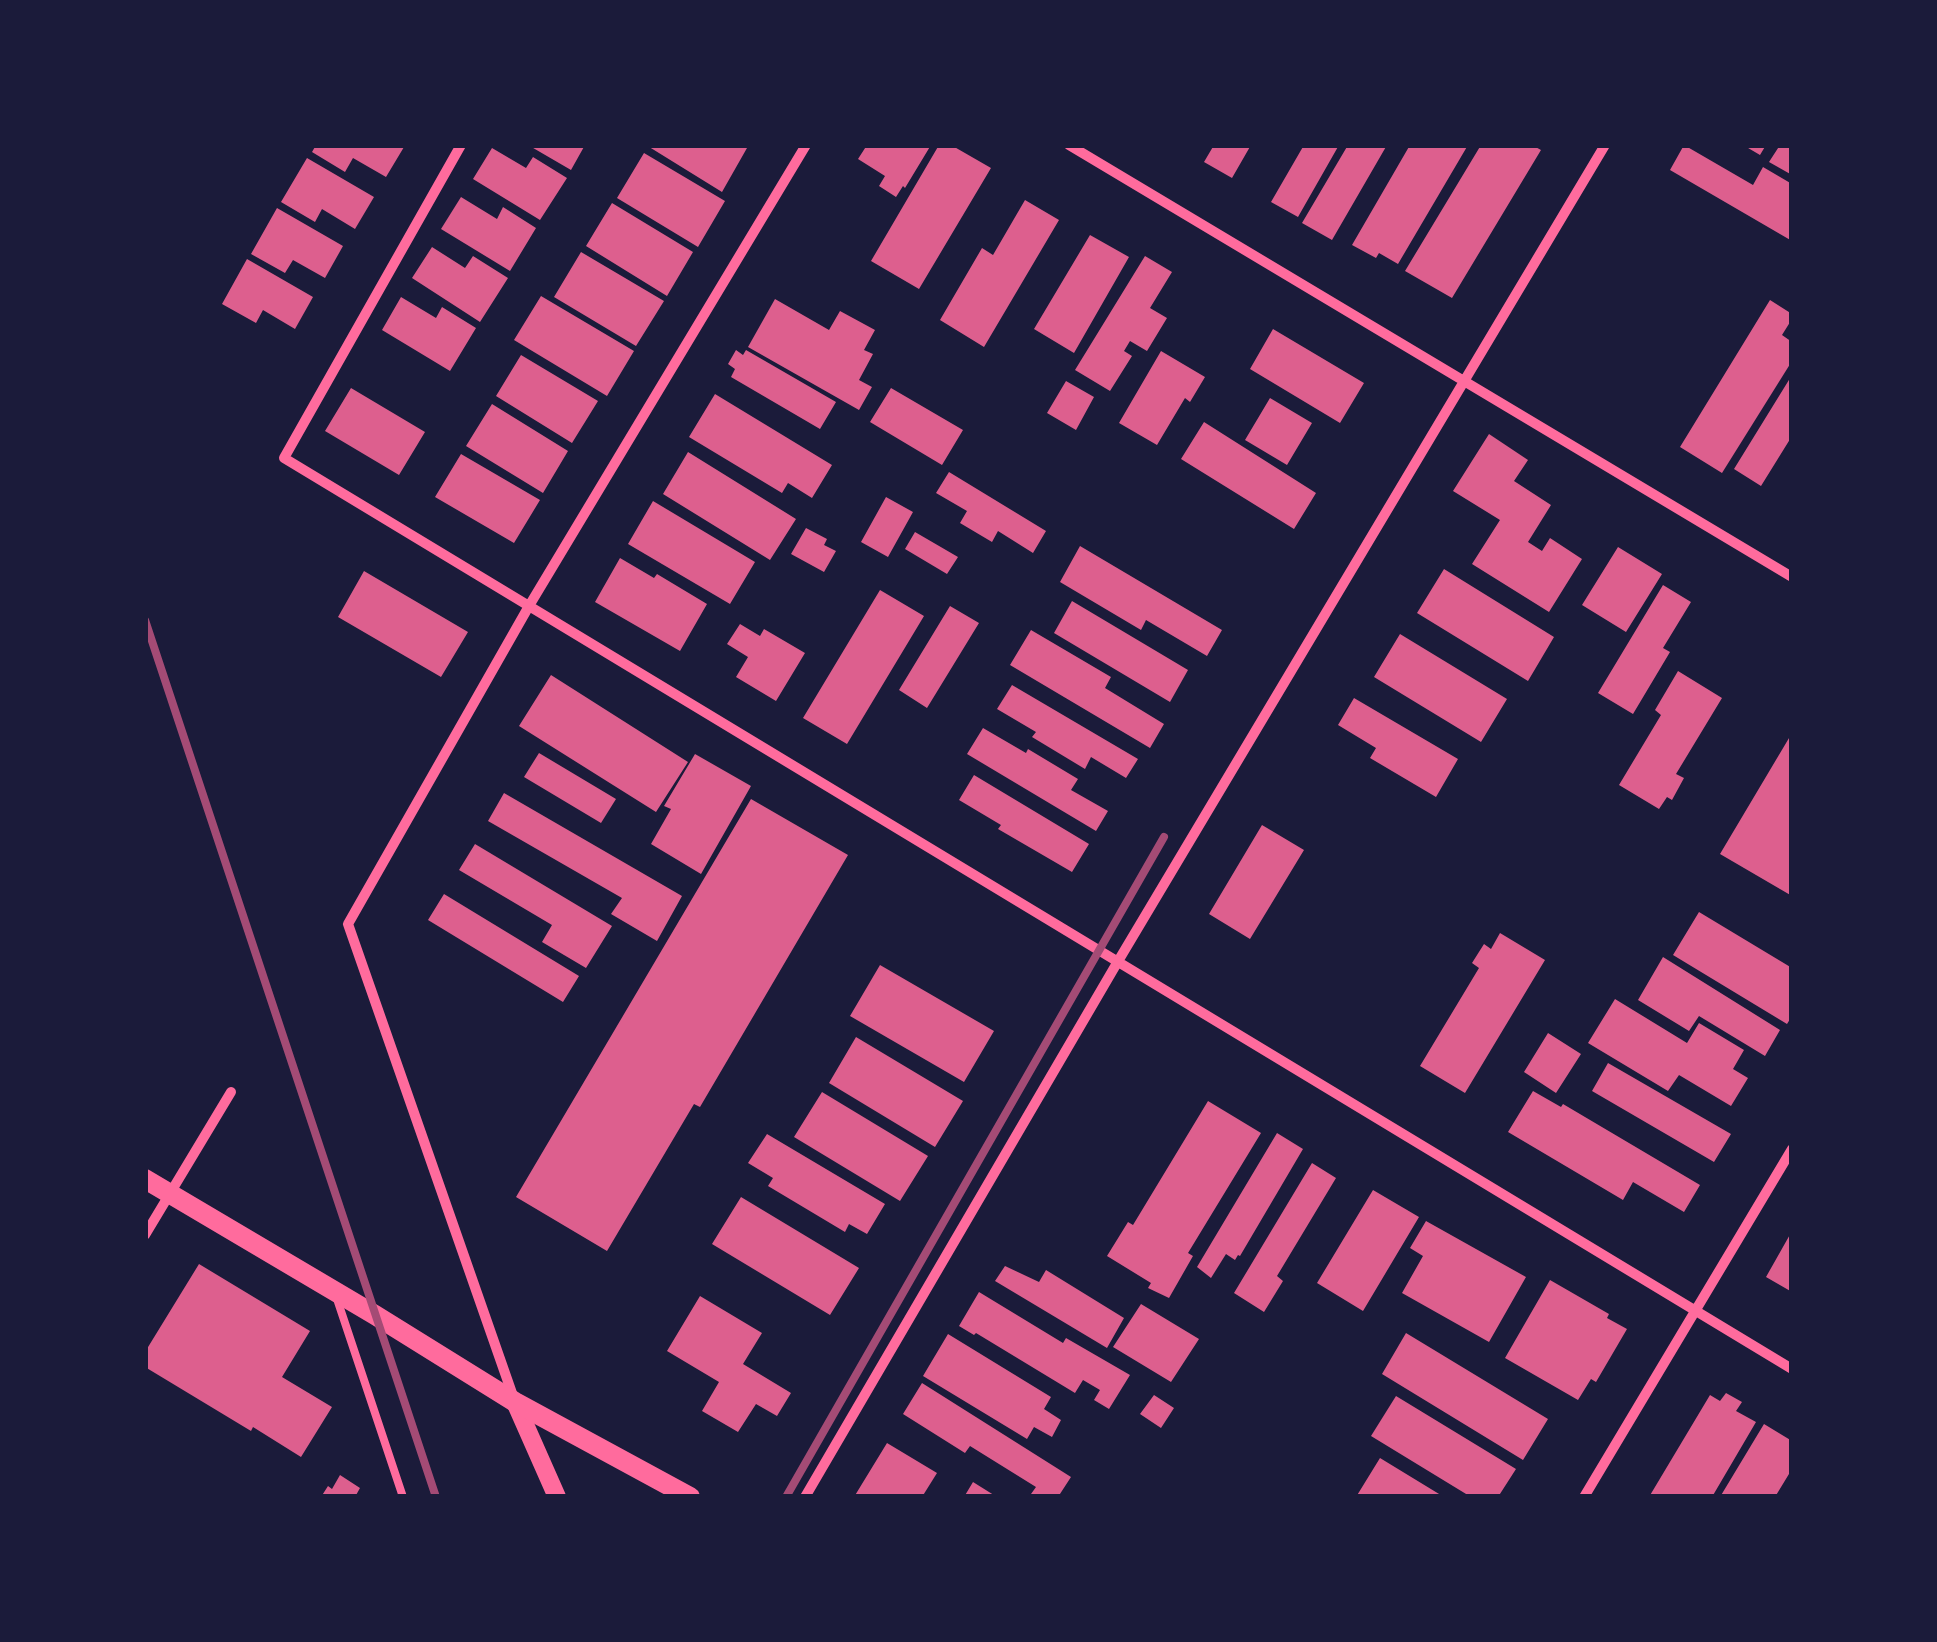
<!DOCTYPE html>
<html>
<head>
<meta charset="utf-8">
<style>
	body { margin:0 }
	#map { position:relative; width:1937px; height:1642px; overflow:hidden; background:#1b1b3a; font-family:Quicksand,sans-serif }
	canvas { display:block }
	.frame { position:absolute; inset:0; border:148px solid #1b1b3a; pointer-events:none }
</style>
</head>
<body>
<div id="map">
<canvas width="1937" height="1642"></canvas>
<div class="frame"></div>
</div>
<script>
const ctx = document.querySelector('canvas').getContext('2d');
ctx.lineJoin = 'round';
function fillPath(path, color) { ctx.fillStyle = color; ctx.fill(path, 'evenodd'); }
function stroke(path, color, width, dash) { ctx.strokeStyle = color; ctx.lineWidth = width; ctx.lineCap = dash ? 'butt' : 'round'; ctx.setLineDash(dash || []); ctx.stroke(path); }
const building = new Path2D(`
	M 316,145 L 401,145 L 404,147 L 386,177 L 353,158 L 345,172 L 312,152 Z
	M 528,145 L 585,145 L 571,170 Z
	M 646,145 L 741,145 L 747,148 L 722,192 Z
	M 867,145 L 931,145 L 905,188 L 903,186 L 896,197 L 879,186 L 885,176 L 858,159 Z
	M 939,145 L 951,145 L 991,168 L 919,289 L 871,261 Z
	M 1214,145 L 1251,145 L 1232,178 L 1204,162 Z
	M 1304,145 L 1339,145 L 1298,217 L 1271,202 Z
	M 1348,145 L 1387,145 L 1332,240 L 1302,223 Z
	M 1410,145 L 1468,145 L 1398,264 L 1379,253 L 1376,258 L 1352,245 Z
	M 1481,145 L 1532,145 L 1541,150 L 1452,298 L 1405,271 Z
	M 1684,145 L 1753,185 L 1763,167 L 1792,184 L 1792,241 L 1670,170 Z
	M 1743,145 L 1766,145 L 1760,155 Z
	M 1780,145 L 1792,145 L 1792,175 L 1769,162 Z
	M 492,148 L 526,168 L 533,157 L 567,178 L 540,220 L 473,179 Z
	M 644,153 L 725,201 L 698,247 L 617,198 Z
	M 307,158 L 374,197 L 355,229 L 322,209 L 315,222 L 281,202 Z
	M 461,197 L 497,219 L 503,207 L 536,228 L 510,271 L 441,229 Z
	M 1025,200 L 1059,220 L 984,347 L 940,320 L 982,248 L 993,255 Z
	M 612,203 L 693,252 L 667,296 L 586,246 Z
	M 277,208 L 343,246 L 325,278 L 293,260 L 285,273 L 251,254 Z
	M 1090,235 L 1129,257 L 1074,353 L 1034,329 Z
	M 432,247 L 465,268 L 473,256 L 508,278 L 480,322 L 412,278 Z
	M 581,252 L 664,301 L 636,346 L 554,297 Z
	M 1145,256 L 1172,272 L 1150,308 L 1167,318 L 1147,351 L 1130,341 L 1124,351 L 1132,356 L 1110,391 L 1075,370 Z
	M 247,259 L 313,297 L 295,329 L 263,310 L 256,323 L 222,304 Z
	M 541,296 L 634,351 L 607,396 L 514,340 Z
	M 401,297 L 436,318 L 442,307 L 476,328 L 450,371 L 382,330 Z
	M 775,299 L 829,330 L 840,311 L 875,330 L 864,350 L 873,354 L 859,380 L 872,387 L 859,410 L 748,347 Z
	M 1770,300 L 1792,314 L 1792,319 L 1782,335 L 1792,342 L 1792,361 L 1722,473 L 1680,447 Z
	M 1273,329 L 1364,383 L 1340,423 L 1250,369 Z
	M 736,350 L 743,355 L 746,350 L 836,402 L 820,429 L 731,377 L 735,369 L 728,364 Z
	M 1161,351 L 1205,377 L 1190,402 L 1185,398 L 1157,445 L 1119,423 Z
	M 521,355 L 598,401 L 572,443 L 496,396 Z
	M 1792,375 L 1792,436 L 1761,486 L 1734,469 Z
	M 1066,381 L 1094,397 L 1076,430 L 1047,413 Z
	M 351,388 L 425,432 L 399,475 L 325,431 Z
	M 891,388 L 963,430 L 942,465 L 870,422 Z
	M 715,394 L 832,465 L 812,498 L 788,483 L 782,493 L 689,437 Z
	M 1270,398 L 1312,423 L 1287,465 L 1245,440 Z
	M 492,404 L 568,451 L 543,493 L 466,446 Z
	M 1204,422 L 1316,493 L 1294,529 L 1181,459 Z
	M 1489,434 L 1528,460 L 1514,481 L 1551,505 L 1528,542 L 1542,551 L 1550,538 L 1582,559 L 1549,612 L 1472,564 L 1500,520 L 1453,491 Z
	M 688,452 L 796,519 L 770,560 L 663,494 Z
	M 461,454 L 540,500 L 514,543 L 435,497 Z
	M 949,472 L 1046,531 L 1033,553 L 998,531 L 992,542 L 960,523 L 967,511 L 936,493 Z
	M 886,497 L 913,512 L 888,557 L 861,542 Z
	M 653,501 L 755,562 L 730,604 L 628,544 Z
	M 806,528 L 827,539 L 824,545 L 836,551 L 824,572 L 791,554 Z
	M 915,532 L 958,557 L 947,574 L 905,549 Z
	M 1080,546 L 1222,630 L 1207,656 L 1146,620 L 1141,630 L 1060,582 Z
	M 1618,547 L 1662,574 L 1626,632 L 1582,605 Z
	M 620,558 L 654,578 L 657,574 L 707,604 L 680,651 L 595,602 Z
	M 1444,569 L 1554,637 L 1528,681 L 1417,613 Z
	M 364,571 L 468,632 L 441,677 L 338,617 Z
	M 1663,585 L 1691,602 L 1663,648 L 1670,652 L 1633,714 L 1598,693 Z
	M 880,590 L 924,616 L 847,744 L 803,718 Z
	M 1072,601 L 1188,670 L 1170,702 L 1054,633 Z
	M 950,606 L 979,623 L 927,708 L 899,690 Z
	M 740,624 L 760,636 L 764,629 L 805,653 L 776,701 L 736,677 L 748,657 L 727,644 Z
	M 1031,630 L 1111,677 L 1105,688 L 1164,724 L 1150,748 L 1010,665 Z
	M 1400,634 L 1507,699 L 1481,742 L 1374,677 Z
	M 1678,671 L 1722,698 L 1676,774 L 1684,778 L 1672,800 L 1667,797 L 1659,809 L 1619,785 L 1661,715 L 1655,710 Z
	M 551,675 L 688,762 L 656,812 L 519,726 Z
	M 1012,685 L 1138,759 L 1126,778 L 1091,757 L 1085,769 L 1032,737 L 1036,732 L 997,709 Z
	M 1354,698 L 1458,759 L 1436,797 L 1370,758 L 1376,748 L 1338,725 Z
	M 983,728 L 1026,753 L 1028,749 L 1078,779 L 1071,790 L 1108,811 L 1096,831 L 967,754 Z
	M 1792,733 L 1792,896 L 1720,854 Z
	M 539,753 L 616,799 L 601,823 L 524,777 Z
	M 695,754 L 751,786 L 701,874 L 651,844 L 671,809 L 664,806 Z
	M 974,775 L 1089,844 L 1072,872 L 998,829 L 1001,825 L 959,800 Z
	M 504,793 L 682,896 L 657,941 L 611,914 L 622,898 L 488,821 Z
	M 751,799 L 848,855 L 700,1107 L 694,1104 L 607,1251 L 516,1197 Z
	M 1262,825 L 1304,850 L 1250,939 L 1209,914 Z
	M 475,844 L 612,926 L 586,968 L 542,942 L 552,925 L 459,870 Z
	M 444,894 L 579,976 L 563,1002 L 428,920 Z
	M 1699,912 L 1792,968 L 1792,1016 L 1787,1024 L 1673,955 Z
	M 1500,933 L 1545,960 L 1465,1093 L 1420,1066 L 1479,968 L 1472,963 L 1484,944 L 1491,949 Z
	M 1663,957 L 1780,1030 L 1765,1056 L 1699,1016 L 1689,1031 L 1638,1000 Z
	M 880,965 L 994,1031 L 964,1082 L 850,1016 Z
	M 1615,999 L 1687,1043 L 1699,1023 L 1744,1050 L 1733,1069 L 1748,1078 L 1731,1106 L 1679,1075 L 1668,1091 L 1588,1043 Z
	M 1548,1033 L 1581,1054 L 1556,1093 L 1524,1072 Z
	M 856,1037 L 963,1101 L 935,1147 L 829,1083 Z
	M 1608,1063 L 1731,1134 L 1714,1162 L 1592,1091 Z
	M 1533,1091 L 1561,1107 L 1563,1104 L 1700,1185 L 1684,1212 L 1633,1182 L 1623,1200 L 1508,1132 Z
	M 822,1092 L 928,1156 L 900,1201 L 794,1137 Z
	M 1208,1101 L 1261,1133 L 1188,1253 L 1193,1256 L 1169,1298 L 1148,1288 L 1151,1283 L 1107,1256 L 1128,1222 L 1133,1225 Z
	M 1277,1133 L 1303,1149 L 1240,1256 L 1238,1255 L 1235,1260 L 1226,1254 L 1211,1278 L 1197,1267 Z
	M 767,1134 L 885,1204 L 867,1234 L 849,1224 L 845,1232 L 768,1186 L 773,1178 L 748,1163 Z
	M 1312,1163 L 1336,1178 L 1277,1276 L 1283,1281 L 1264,1312 L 1234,1293 Z
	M 1373,1190 L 1419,1217 L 1363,1311 L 1317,1283 Z
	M 741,1197 L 859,1268 L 830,1315 L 712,1244 Z
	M 1426,1221 L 1526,1277 L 1489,1342 L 1402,1293 L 1423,1256 L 1410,1248 Z
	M 1792,1231 L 1792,1292 L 1766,1277 Z
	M 199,1264 L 310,1331 L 282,1377 L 332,1407 L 301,1457 L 253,1427 L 251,1431 L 145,1367 L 145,1352 Z
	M 1005,1266 L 1039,1282 L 1046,1270 L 1124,1318 L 1107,1348 L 995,1281 Z
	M 1550,1280 L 1609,1314 L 1607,1318 L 1627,1329 L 1596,1382 L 1591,1379 L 1578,1400 L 1505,1358 Z
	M 979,1292 L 1063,1343 L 1066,1338 L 1130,1375 L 1109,1409 L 1094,1400 L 1100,1390 L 1083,1380 L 1075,1393 L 976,1333 L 974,1335 L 959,1326 Z
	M 700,1296 L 762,1333 L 743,1364 L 791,1393 L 777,1416 L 756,1404 L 738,1432 L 702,1411 L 719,1382 L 667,1351 Z
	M 1141,1304 L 1199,1339 L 1171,1382 L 1113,1347 Z
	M 1406,1333 L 1548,1419 L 1523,1460 L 1382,1374 Z
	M 948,1334 L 1051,1397 L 1044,1409 L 1061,1420 L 1052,1437 L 1034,1427 L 1027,1439 L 923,1376 Z
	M 922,1383 L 1071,1477 L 1058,1497 L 1035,1497 L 1031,1494 L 1036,1487 L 970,1446 L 965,1453 L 903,1414 Z
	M 1726,1393 L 1742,1402 L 1736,1411 L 1756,1422 L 1712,1497 L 1649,1497 L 1710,1395 L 1720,1401 Z
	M 1154,1395 L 1174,1408 L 1161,1428 L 1140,1414 Z
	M 1396,1396 L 1516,1469 L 1498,1497 L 1471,1497 L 1371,1436 Z
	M 1764,1424 L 1792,1441 L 1792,1469 L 1775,1497 L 1720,1497 Z
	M 887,1443 L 937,1473 L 922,1497 L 854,1497 Z
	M 1380,1458 L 1444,1497 L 1356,1497 Z
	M 340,1475 L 360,1488 L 355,1497 L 321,1497 L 328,1486 L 332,1489 Z
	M 973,1482 L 997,1497 L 964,1497 Z`);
const service = new Path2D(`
	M 337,1299 L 403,1497`);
const minor = new Path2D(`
	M 461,145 L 284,458 L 1792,1369
	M 1069,145 L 1792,577
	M 145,1235 L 231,1092
	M 513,1396 L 348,924 L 529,606 L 806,145
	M 805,1497 L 1117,963 L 1605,145
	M 1584,1497 L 1792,1149`);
const tertiary = new Path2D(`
	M 515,1402 L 557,1497`);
const secondary = new Path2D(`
	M 145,1179 L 375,1315 L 515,1402 L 690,1497`);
const rail = new Path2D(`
	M 145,620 L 436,1497
	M 786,1497 L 1164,837`);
fillPath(building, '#dd5f8e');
stroke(service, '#ff6b9d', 8);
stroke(minor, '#ff6b9d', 10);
stroke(tertiary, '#ff6b9d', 18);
stroke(secondary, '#ff6b9d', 20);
stroke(rail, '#a44b75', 8);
</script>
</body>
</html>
